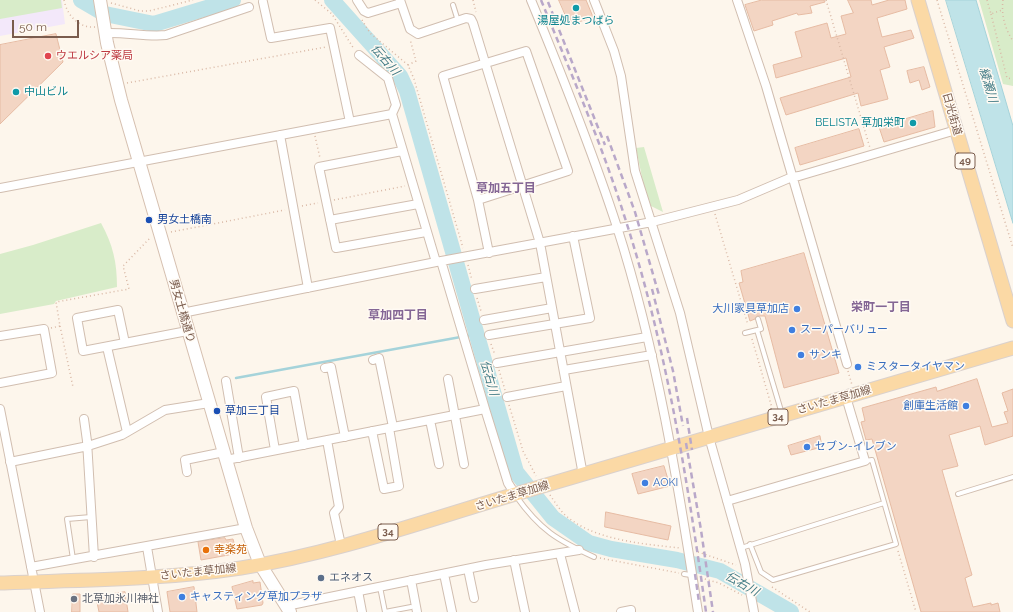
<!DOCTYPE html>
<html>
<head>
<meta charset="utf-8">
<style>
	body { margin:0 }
	#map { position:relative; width:1013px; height:612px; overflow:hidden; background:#fdf6ec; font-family:Raleway,sans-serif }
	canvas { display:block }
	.scale { position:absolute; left:12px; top:20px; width:67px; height:18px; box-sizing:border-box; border:2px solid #7a5c4d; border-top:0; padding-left:5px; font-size:12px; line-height:14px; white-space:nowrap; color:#7a5c4d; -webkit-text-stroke:3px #fffaf3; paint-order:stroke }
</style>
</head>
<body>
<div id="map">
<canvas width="1013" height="612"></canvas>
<div class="scale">50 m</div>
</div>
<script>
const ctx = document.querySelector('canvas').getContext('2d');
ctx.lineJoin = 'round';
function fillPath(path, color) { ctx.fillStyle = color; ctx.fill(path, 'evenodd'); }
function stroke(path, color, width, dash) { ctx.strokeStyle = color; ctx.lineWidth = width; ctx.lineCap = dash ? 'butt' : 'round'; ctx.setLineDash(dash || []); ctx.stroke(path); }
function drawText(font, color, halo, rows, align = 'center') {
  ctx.font = font + ' Raleway,"Noto Sans JP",sans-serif'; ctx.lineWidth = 3; ctx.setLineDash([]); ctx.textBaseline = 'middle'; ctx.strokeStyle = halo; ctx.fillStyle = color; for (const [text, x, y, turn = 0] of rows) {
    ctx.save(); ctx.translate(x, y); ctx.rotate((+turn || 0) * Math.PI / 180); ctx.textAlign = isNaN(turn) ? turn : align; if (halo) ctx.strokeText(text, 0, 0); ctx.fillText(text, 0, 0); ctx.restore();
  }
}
const education = new Path2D(`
	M 0,0 L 62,0 L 65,24 L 0,36 Z`);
const green = new Path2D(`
	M 0,0 L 61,0 L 62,8 L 0,19 Z
	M 979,0 L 1013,0 L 1013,86 L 1003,84 Z
	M 644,147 L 663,212 L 651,206 L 643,182 L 636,148 Z
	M 101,223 C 113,245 117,262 117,287 L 56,301 L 54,304 L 0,314 L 0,254 L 33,245 Z`);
const water = new Path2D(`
	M 946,0 L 976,0 L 1013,126 L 1013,223 Z`);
const stream = new Path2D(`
	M 236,378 L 477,334`);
const river = new Path2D(`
	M 81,0 L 105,14 L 154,24 L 233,0
	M 332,0 L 400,76 L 407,91 L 516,472 L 553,518 L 589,543 L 611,549 L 677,560 L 720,571 L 791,612`);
const building = new Path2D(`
	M 559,0 L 586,0 L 593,17 L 570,25 Z
	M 762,0 L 824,0 L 825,2 L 810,6 L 812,13 L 798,15 L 797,13 L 772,21 L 773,25 L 754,31 L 745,5 Z
	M 848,0 L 871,0 L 872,5 L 889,0 L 905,0 L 907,9 L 877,18 L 882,37 L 911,30 L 914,38 L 884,47 L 890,67 L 880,70 L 888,99 L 861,106 L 858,93 L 786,115 L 780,98 L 851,77 L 846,58 L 776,78 L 773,65 L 802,57 L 795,32 L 827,23 L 831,38 L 846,34 L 841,16 L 853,13 Z
	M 56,34 L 63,62 L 0,124 L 0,45 Z
	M 924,67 L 930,87 L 922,90 L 919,80 L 910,83 L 907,71 Z
	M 933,111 L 935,127 L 884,142 L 879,127 Z
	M 859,129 L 864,146 L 800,165 L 795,148 Z
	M 804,253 L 839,373 L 784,388 L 765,316 L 757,316 L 755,319 L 750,321 L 739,283 L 743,282 L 741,271 Z
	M 977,379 L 992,427 L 1008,423 L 1004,412 L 1008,411 L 1002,393 L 1013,389 L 1013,436 L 985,445 L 980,426 L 949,435 L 958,466 L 942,470 L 972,575 L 965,578 L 973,607 L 991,603 L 991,605 L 998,603 L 1000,612 L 921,612 L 872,439 L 866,440 L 861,422 L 865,421 L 862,408 L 936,387 L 937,391 Z
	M 820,436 L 822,447 L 791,455 L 788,446 Z
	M 664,466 L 670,486 L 638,494 L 632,474 Z
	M 606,512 L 671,526 L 668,540 L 605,527 Z
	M 225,538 L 226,540 L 233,539 L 236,550 L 233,550 L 234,554 L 201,560 L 198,542 Z
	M 253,581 L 253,583 L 260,582 L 263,603 L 262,605 L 237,609 L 232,587 Z
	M 194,587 L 197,612 L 170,612 L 167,592 Z
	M 125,592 L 128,612 L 99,612 L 96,597 Z
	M 73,594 L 80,594 L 80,612 L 72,612 Z`);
const path = new Path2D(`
	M 64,0 C 67,15 78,28 95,27
	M 315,0 L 332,14 L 354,49
	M 473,0 L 476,12
	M 826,0 L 870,148
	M 937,0 L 1013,248
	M 987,0 L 991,14 L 1002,10
	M 1003,0 C 1001,15 1005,29 1013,41
	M 111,3 L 140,11 L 149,11 L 193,0
	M 991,14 L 1007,78 L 1013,79
	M 362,20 L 370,33 L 408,65 L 414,79 L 463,248
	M 408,65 L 416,61 L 410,39
	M 127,83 L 326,47
	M 315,136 L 320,158
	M 334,200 L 405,186
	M 302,206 L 318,203
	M 715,214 L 748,325
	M 171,232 L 285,210
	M 468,265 L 472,280
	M 477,298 L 481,311
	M 60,326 L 73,387
	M 51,328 L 60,326 L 56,302 L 129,289 L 123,266 L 150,238
	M 752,339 L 772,408
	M 491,344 L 495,355
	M 499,370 L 505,390
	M 848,371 L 852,385
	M 509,405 L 523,451 L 536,476
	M 550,495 C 554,501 558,507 563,513 C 590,540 644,544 680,548
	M 898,551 L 916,612
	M 698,552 L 736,565
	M 600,558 L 679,573
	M 701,578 L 719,583 L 742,595
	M 772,587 L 810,612`);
const lane = new Path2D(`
	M 453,5 L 458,21
	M 757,330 L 782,414
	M 745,333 L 761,329 L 758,319
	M 958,494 L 1013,477
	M 516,496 C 540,530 557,540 594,557
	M 750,544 L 761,572 L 773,580 L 896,544 L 872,460 L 865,461
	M 741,548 L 884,503
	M 73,559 L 67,519 L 91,517
	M 684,574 L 691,575
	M 380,587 L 385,612 L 411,607`);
const street = new Path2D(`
	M 357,0 L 364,11 L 368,13 L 401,3
	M 400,0 L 410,29 L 418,34 L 466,18 L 471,19 L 473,23 L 540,243 L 583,475
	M 531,0 C 562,75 592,150 617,227 C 657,352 678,483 698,612
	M 594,0 L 614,51 L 621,76 L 635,171 L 680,313 L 709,437 L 745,564 L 754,612
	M 737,0 L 766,86 L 847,364
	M 263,2 L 271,38 L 330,28 L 350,122
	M 105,33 C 126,32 146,37 166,35 L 249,7
	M 359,55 L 388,78 L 396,105 L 392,114
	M 280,135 L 308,288
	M 402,151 L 319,167 L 336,248 L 426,232
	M 0,188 L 392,114 L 436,262
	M 478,200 L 568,171 L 526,51 L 443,76 L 478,200 L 489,253
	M 330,220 L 418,204
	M 475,289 L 546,277
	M 182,313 L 436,262 L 652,222 L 738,200 L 792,177 L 799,176 L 956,130
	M 484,320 L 552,308
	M 489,335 L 590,318 L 573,236
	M 0,336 L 44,329 L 52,373 L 0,383
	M 125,343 L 118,310 L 77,318 L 83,351 L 182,332 L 187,330
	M 107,347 L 127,432
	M 373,360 L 379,358 L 393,427
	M 497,363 L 647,337
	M 325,368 L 331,367 L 345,437
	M 564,370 L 652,355
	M 448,379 L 464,464
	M 226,381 L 239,458
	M 507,397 L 566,386
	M 0,409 L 40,612
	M 485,409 L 508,483 L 515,494
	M 84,419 L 87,441 L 94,557
	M 430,420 L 439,464
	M 372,431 L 384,489 L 399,486 L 389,428
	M 327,440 L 339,507 L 334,513 L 341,545
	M 275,450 L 266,397 L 294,391 L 304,445
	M 226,460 L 485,409 L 441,261
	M 10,462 L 88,446 L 122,435 L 165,410 L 209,403
	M 187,472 L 185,460 L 224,452
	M 727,501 L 865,461 L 846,397
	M 147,547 L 158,612
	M 560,554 L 575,612
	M 514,560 L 525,612
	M 31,567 L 246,528
	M 468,569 L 474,598
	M 444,574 L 452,612
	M 411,580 L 417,612
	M 358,591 L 362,612
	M 286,606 L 486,565 L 579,550
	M 621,612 L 631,610 L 631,612`);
const secondary = new Path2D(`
	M 100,0 L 107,43 L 121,100 L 246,528 L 260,564 L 290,612`);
const primary = new Path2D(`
	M 918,0 L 1013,321
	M 0,583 C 80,580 161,580 241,568 C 336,553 427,520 519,493 C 684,445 849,397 1013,348`);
const rail = new Path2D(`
	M 541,0 C 570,71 601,142 624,215 C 666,344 687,478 706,612
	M 548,2 L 605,145
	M 607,136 L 635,212 L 659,295
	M 652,289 L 673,371 L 683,426
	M 687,418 L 692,450
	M 686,443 L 701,530 L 713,612
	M 695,574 L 699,602`);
const markers = [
	[576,8,4,"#0f9aa8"],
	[48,56,4,"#e0444e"],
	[16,92,4,"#0f9aa8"],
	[913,123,4,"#0f9aa8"],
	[149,220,4,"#1a4fb4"],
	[797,309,4,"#3f7fe0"],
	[792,330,4,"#3f7fe0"],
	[801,355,4,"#3f7fe0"],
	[858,367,4,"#3f7fe0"],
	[966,406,4,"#3f7fe0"],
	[217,411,4,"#1a4fb4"],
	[807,447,4,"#3f7fe0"],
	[645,483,4,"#3f7fe0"],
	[206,550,4,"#e8710a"],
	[321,578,4,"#5c6f8a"],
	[182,597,4,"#3f7fe0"],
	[74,599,4,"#6b7280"]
];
const shields = [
	[965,161,20],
	[778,417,20],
	[388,532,20]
];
const shieldNames = [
	["49",965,161],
	["34",778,417],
	["34",388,532]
];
const cultureNames = [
	["湯屋処まつばら",576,21],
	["中山ビル",24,92,"left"],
	["BELISTA 草加栄町",905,123,"right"]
];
const healthNames = [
	["ウエルシア薬局",56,56]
];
const streetNames = [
	["日光街道",952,114,74],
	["男女土橋通り",182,311,74],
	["さいたま草加線",834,400,-16],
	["さいたま草加線",512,496,-17],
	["さいたま草加線",198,572,-6]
];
const transitNames = [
	["男女土橋南",157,220],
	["草加三丁目",225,411]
];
const shopNames = [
	["大川家具草加店",789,309,"right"],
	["スーパーバリュー",800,330],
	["サンキ",809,355],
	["ミスタータイヤマン",866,367],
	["創庫生活館",958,406,"right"],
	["セブン-イレブン",815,447],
	["AOKI",653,483],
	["キャスティング草加プラザ",190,597]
];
const foodNames = [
	["幸楽苑",214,550]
];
const serviceNames = [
	["エネオス",329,578]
];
const worshipNames = [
	["北草加氷川神社",82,599]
];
const waterNames = [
	["伝右川",385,60,49],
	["綾瀬川",988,85,74],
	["伝右川",489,378,74],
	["伝右川",742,584,30]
];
const neighbourhoodNames = [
	["草加五丁目",506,188],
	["栄町一丁目",881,307],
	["草加四丁目",398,315]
];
fillPath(education, '#f3e8fa');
fillPath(green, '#d8ecc9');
fillPath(water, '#bfe3e8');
stroke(water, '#a5d3da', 1);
stroke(stream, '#a5d3da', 2.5);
stroke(river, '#bfe3e8', 16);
fillPath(building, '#f3d5c3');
stroke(building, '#e6bba3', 1);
stroke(lane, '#d1beb0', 6);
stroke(street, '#d1beb0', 10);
stroke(secondary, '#d6c0b0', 14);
stroke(primary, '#dad1cd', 15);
stroke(path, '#d9b8a5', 1.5, [1, 3]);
stroke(lane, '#fff', 4);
stroke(street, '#fff', 8);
stroke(secondary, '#fff', 12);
stroke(primary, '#fbd9a5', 13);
stroke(rail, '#b9a8c9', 2.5, [6, 4]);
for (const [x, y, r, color] of markers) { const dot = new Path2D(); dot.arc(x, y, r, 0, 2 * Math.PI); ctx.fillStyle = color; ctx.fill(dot); stroke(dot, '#fffaf3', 1.5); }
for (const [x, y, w] of shields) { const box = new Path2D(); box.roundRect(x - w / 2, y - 8, w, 16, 3); ctx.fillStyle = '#fffaf3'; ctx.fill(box); stroke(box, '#7a5c4d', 1); }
drawText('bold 10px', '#7a5c4d', null, shieldNames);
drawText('11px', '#0d838f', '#fffaf3', cultureNames);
drawText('11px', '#be3a42', '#fffaf3', healthNames, 'left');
drawText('11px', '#7a5c4d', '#fffaf3', streetNames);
drawText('11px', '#164399', '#fffaf3', transitNames, 'left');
drawText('11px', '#366cbe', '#fffaf3', shopNames, 'left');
drawText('11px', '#c56008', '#fffaf3', foodNames, 'left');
drawText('11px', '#4e5e75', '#fffaf3', serviceNames, 'left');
drawText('11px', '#5b616d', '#fffaf3', worshipNames, 'left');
drawText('italic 12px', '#437c86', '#fffaf3', waterNames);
drawText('bold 12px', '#846695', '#fffaf3', neighbourhoodNames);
</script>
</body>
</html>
